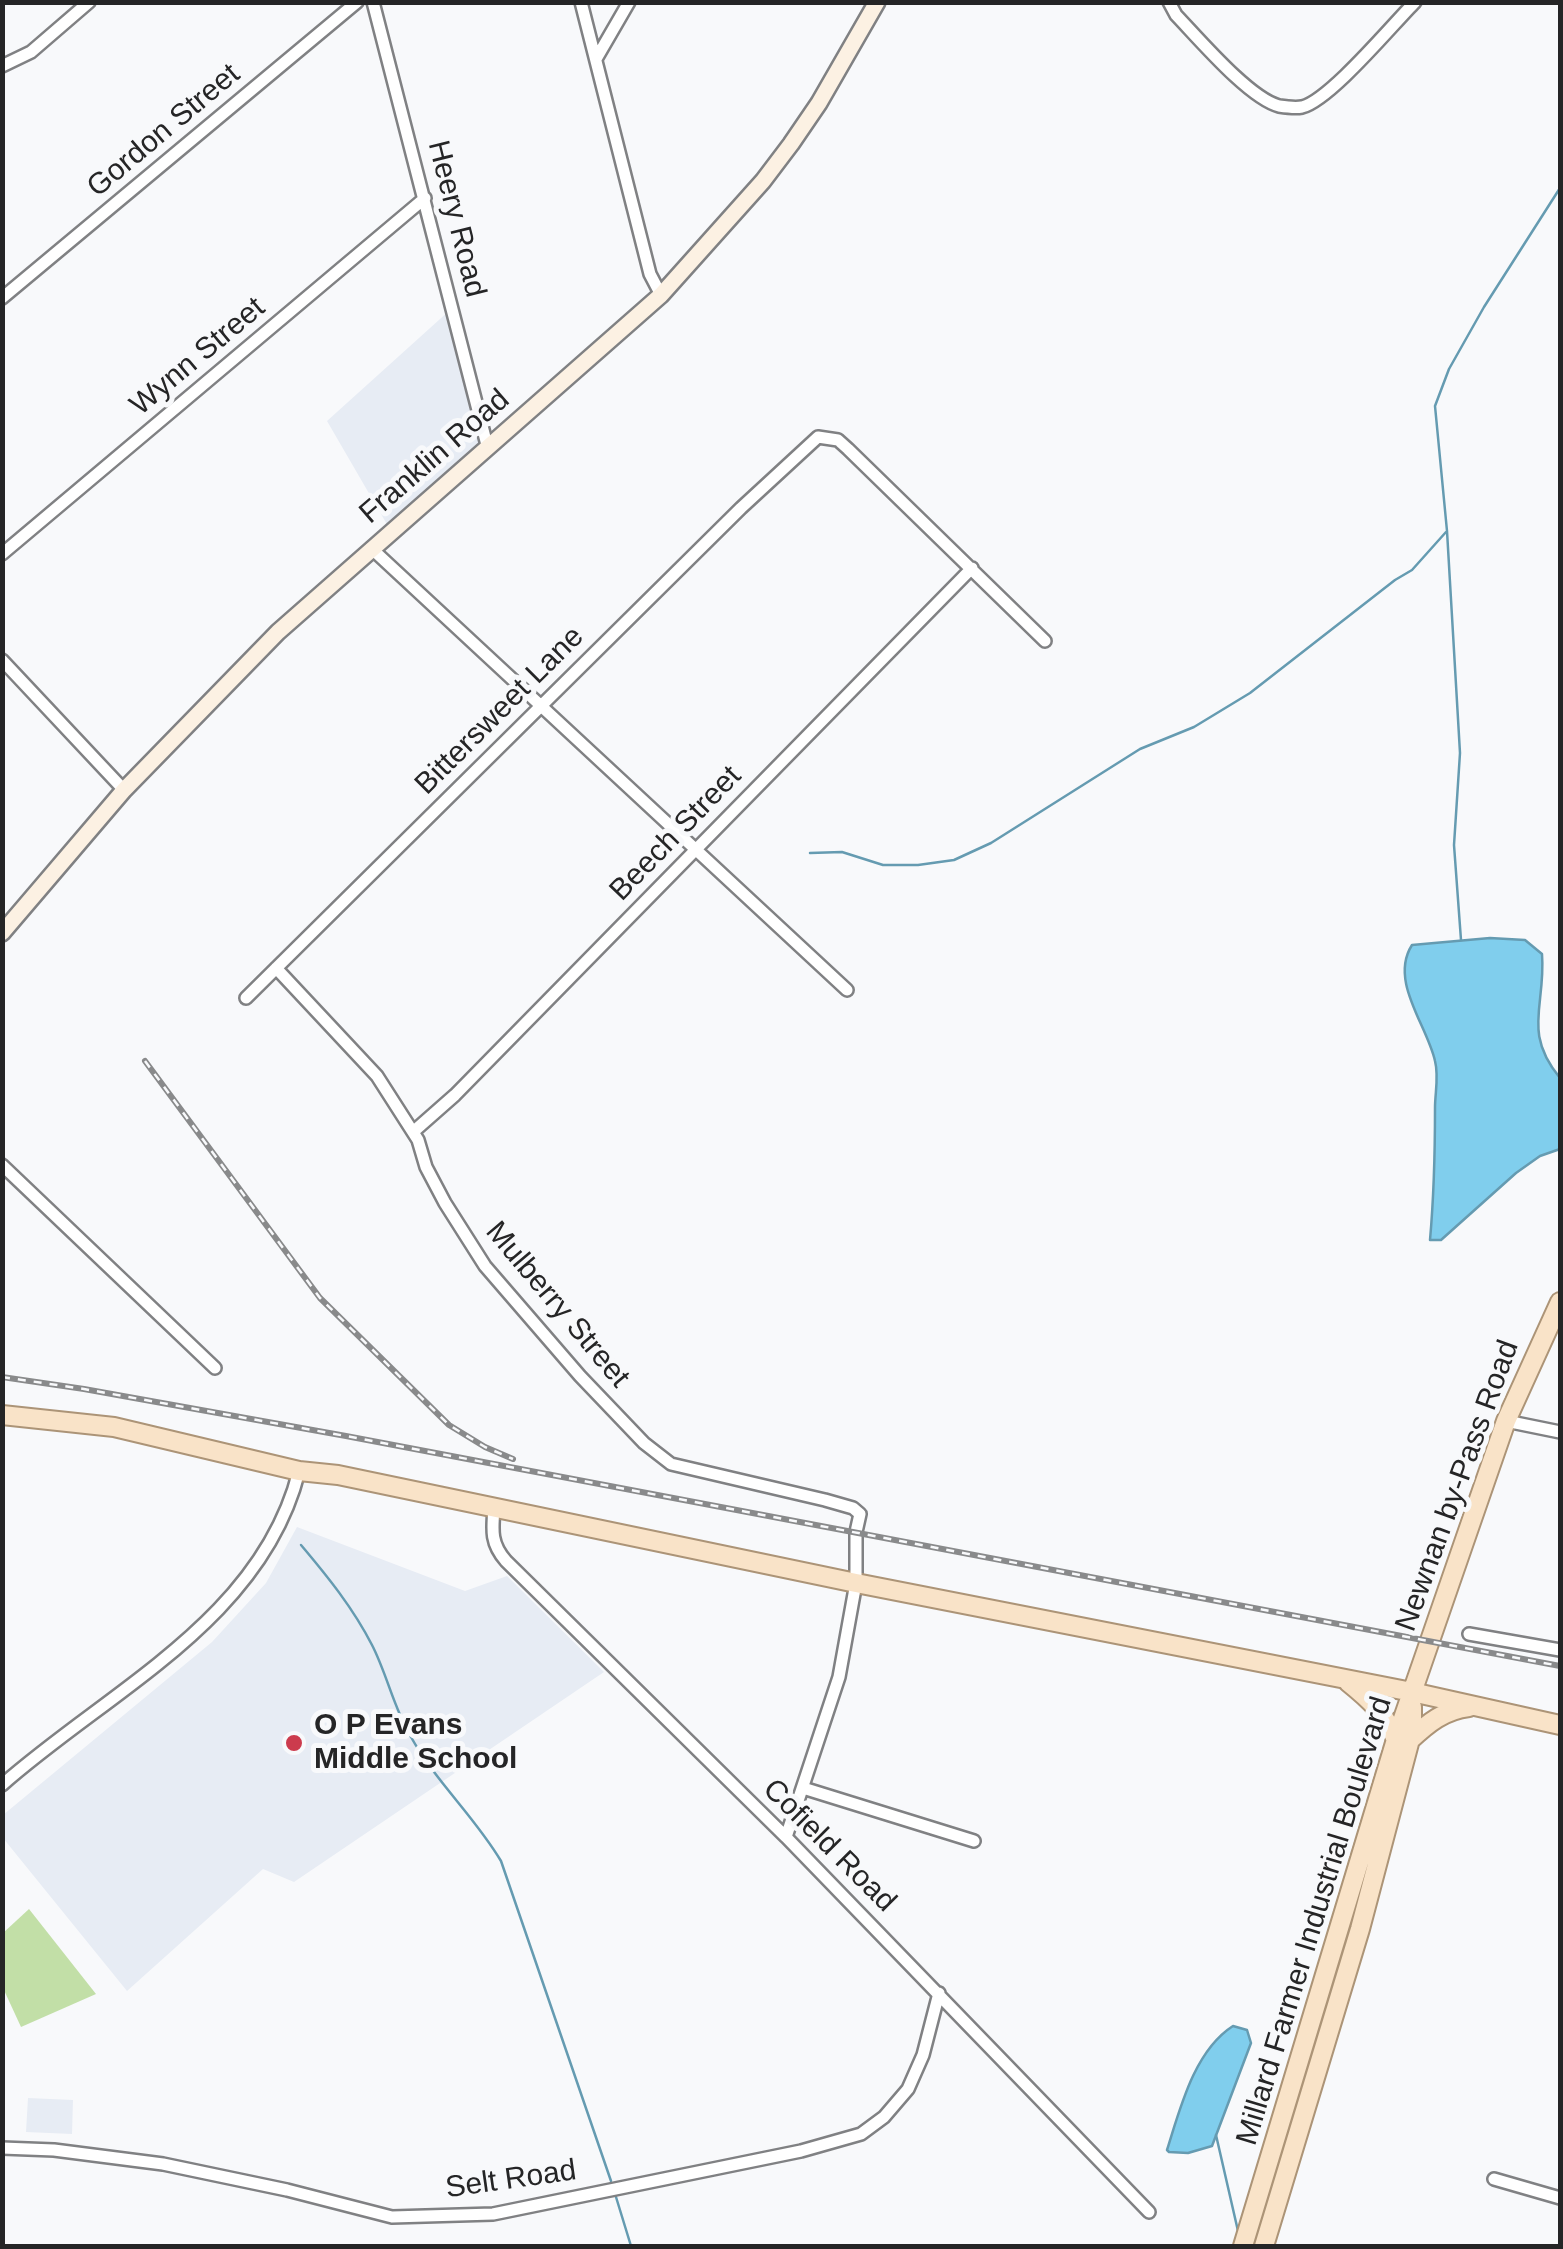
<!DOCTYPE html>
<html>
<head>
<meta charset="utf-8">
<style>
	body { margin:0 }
	#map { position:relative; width:1563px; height:2249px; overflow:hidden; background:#f8f9fb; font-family:Helvetica,sans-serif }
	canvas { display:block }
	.frame { position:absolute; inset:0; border:5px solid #252526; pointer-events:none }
</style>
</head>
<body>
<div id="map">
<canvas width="1563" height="2249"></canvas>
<div class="frame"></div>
</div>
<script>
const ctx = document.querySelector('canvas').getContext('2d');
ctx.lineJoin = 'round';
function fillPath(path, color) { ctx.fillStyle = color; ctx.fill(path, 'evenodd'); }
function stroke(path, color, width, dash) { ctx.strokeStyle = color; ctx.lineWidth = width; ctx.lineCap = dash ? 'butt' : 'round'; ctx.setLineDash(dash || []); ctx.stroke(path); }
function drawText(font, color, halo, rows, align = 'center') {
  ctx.font = font + ' Helvetica,sans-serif'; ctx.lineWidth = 10; ctx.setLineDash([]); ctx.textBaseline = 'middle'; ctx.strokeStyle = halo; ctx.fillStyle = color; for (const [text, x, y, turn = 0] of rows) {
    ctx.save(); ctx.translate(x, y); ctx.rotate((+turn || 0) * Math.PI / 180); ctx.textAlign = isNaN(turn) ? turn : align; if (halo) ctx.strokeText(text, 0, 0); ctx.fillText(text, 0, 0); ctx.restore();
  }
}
const built = new Path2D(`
	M 450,310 L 491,450 L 392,533 L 327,421 Z
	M 297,1527 L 465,1591 L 507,1576 L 604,1672 L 294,1882 L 263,1869 L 127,1991 L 3,1838 L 3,1815 L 212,1642 L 266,1583 Z
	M 28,2098 L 73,2100 L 72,2134 L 26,2132 Z`);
const green = new Path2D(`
	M 29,1909 L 96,1994 L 21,2027 L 3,1988 L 3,1933 Z`);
const water = new Path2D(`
	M 1490,938 L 1525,940 L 1542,954 C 1546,1006 1522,1032 1560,1078 L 1560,1149 L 1540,1156 L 1516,1173 L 1441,1240 L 1430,1240 C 1434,1195 1435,1152 1435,1108 C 1435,1093 1439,1076 1435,1061 C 1427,1025 1389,981 1412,945 Z
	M 1233,2026 L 1247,2030 L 1251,2043 L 1212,2146 L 1188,2153 L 1169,2152 L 1167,2150 C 1180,2109 1194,2051 1233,2026 Z`);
const stream = new Path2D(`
	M 810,853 L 842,852 L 883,865 L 918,865 L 954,860 L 991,843 L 1140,749 L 1194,727 L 1250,693 L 1395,580 L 1412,570 L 1446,532
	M 1461,940 L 1454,845 L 1460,753 L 1447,531 L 1435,406 L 1449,369 L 1484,307 L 1560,188
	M 301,1545 C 328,1577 353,1608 372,1645 C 387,1674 394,1709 411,1737 C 436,1782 475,1817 501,1861 L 611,2181
	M 1216,2135 L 1238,2231
	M 616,2197 L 631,2246`);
const minor = new Path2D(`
	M 373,2 L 488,449
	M 581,2 L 650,274 L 661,295
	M 1169,2 L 1176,15 C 1199,39 1249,98 1279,106 C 1286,107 1296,108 1302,107 C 1330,100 1392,25 1415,2
	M 596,59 L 629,2
	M 2,66 L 31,52 L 89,2
	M 2,298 L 357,2
	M 371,548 L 847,990
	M 2,554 L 425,198
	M 2,660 L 124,790
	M 276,968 L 377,1076 L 418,1140 L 426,1167 L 445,1203 L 485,1266 L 580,1376 L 644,1443 L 671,1464 L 825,1500 L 853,1508 L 860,1514 L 856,1532 L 856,1583 L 839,1677 L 786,1837
	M 246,998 L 741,508 L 818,437 L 838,440 L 848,449 L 1045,641
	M 413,1132 L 455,1095 L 972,568
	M 2,1165 L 215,1368
	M 1506,1421 L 1560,1432
	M 494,1509 C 492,1531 491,1544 506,1561 L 786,1837 L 1149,2212
	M 1469,1634 L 1560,1650
	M 2,1785 C 108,1691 262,1620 299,1471
	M 803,1788 L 974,1841
	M 2,2148 L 54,2150 L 163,2164 L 287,2190 L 392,2217 L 493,2214 L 801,2151 L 861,2134 L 884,2117 L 908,2089 L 923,2055 L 939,1993
	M 1494,2179 L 1560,2198`);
const secondary = new Path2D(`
	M 2,933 L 124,790 L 278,632 L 661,295 L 763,181 L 791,144 L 819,103 L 877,2`);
const primary = new Path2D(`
	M 2,1415 L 114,1427 L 299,1471 L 338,1475 L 856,1583 L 1412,1692 L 1560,1725
	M 1348,1682 C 1369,1699 1386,1714 1396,1740
	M 1410,1740 C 1428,1723 1444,1710 1469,1707
	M 1243,2246 L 1398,1733 L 1506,1421 L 1560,1302
	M 1264,2246 L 1360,1929 L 1412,1732 L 1412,1707`);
const rail = new Path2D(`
	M 145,1061 L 320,1298 L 449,1425 L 485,1447 L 513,1459
	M 2,1377 L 84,1389 L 346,1436 L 1560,1666`);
const markers = [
	[294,1743,10,"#cc3b4d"]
];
const streetNames = [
	["Gordon Street",164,131,-40],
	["Heery Road",456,219,76],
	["Wynn Street",198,357,-40],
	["Franklin Road",435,457,-41],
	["Bittersweet Lane",500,711,-45],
	["Beech Street",676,834,-46],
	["Mulberry Street",557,1305,50],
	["Newnan by-Pass Road",1458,1486,-70],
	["Cofield Road",829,1846,45],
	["Millard Farmer Industrial Boulevard",1315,1921,-73],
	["Selt Road",511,2180,-8]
];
const poiNames = [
	["O P Evans",314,1726],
	["Middle School",314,1760]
];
fillPath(built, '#e7ecf4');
fillPath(green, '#c2dfa7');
fillPath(water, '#80ceed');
stroke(water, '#659bb1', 2.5);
stroke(stream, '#659bb1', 2.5);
stroke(minor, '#808183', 16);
stroke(secondary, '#808183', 20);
stroke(primary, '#ac9477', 22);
stroke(minor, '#fff', 11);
stroke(secondary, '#fcf1e3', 15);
stroke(primary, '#f9e3c8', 18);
stroke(rail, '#898a8b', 6);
stroke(rail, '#f8f9fb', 2.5, [8]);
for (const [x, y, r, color] of markers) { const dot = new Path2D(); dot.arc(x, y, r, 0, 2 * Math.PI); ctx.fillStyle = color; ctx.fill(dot); stroke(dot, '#f8f9fb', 4); }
drawText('30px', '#252526', '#f8f9fb', streetNames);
drawText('bold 30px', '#252526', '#f8f9fb', poiNames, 'left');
</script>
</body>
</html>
